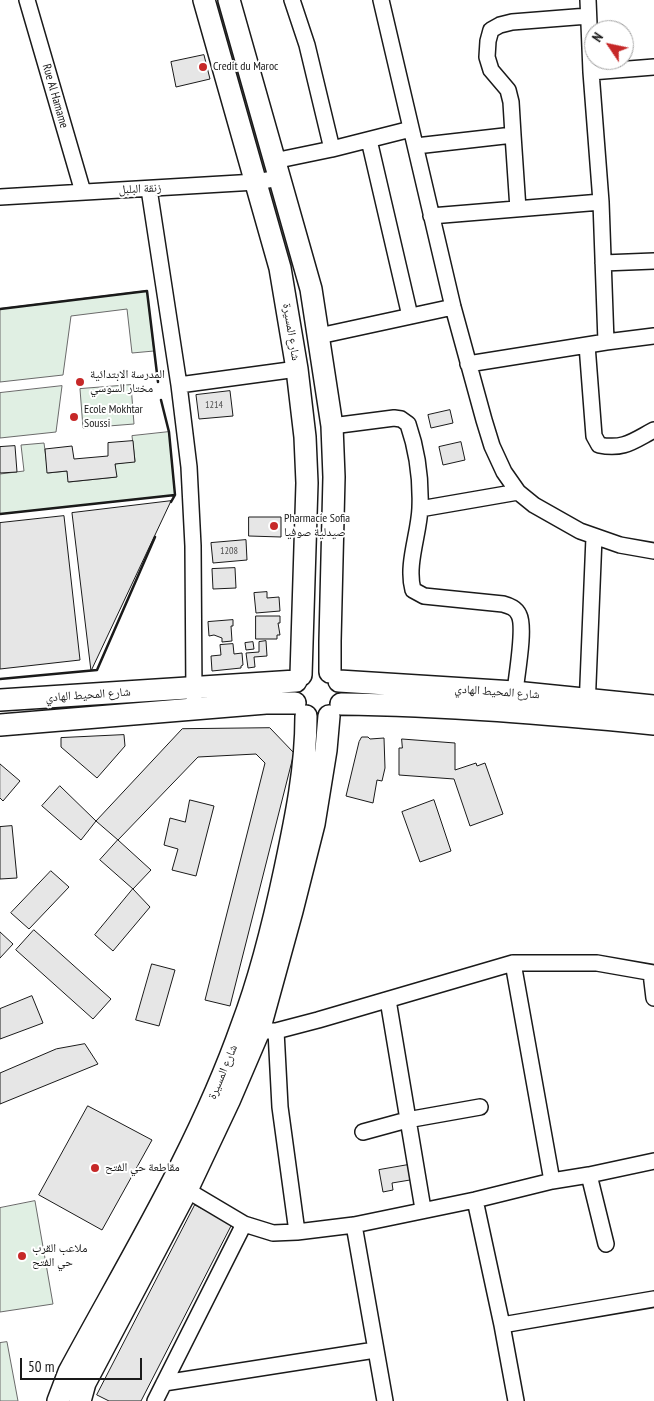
<!DOCTYPE html>
<html>
<head>
<meta charset="utf-8">
<style>
	body { margin:0 }
	#map { position:relative; width:654px; height:1401px; overflow:hidden; background:#fff; font-family:"PT Sans Narrow",sans-serif }
	canvas { display:block }
	.north { position:absolute; left:584px; top:20px; width:50px; height:50px; box-sizing:border-box; background:#fff; border:1px solid #a3a3a3; border-radius:50%; rotate:304deg; font-size:14px; font-weight:700; line-height:20px; text-align:center; color:#1a1a1a }
	.north::after { content:''; display:block; margin:auto; width:18px; height:22px; background:#c62828; clip-path:polygon(50% 0,100% 100%,50% 72%,0 100%) }
	.scale { position:absolute; left:20px; top:1358px; width:122px; height:22px; box-sizing:border-box; border:2px solid #1a1a1a; border-top:0; padding-left:6px; font-size:15px; line-height:18px; white-space:nowrap; color:#1a1a1a; -webkit-text-stroke:4px #fff; paint-order:stroke }
</style>
</head>
<body>
<div id="map">
<canvas width="654" height="1401"></canvas>
<div class="north">N</div>
<div class="scale">50 m</div>
</div>
<script>
const ctx = document.querySelector('canvas').getContext('2d');
ctx.lineJoin = 'round';
function fillPath(path, color) { ctx.fillStyle = color; ctx.fill(path, 'evenodd'); }
function stroke(path, color, width, dash) { ctx.strokeStyle = color; ctx.lineWidth = width; ctx.lineCap = dash ? 'butt' : 'round'; ctx.setLineDash(dash || []); ctx.stroke(path); }
function drawText(font, color, halo, rows, align = 'center') {
  ctx.font = font + ' "PT Sans Narrow","Noto Naskh Arabic",sans-serif'; ctx.lineWidth = 4; ctx.setLineDash([]); ctx.textBaseline = 'middle'; ctx.strokeStyle = halo; ctx.fillStyle = color; for (const [text, x, y, turn = 0] of rows) {
    ctx.save(); ctx.translate(x, y); ctx.rotate((+turn || 0) * Math.PI / 180); ctx.textAlign = isNaN(turn) ? turn : align; if (halo) ctx.strokeText(text, 0, 0); ctx.fillText(text, 0, 0); ctx.restore();
  }
}
const green = new Path2D(`
	M 147,291 L 154,351 L 132,353 L 127,309 L 71,316 L 63,375 L 0,382 L 0,309 Z
	M 131,385 L 134,424 L 83,428 L 80,389 Z
	M 62,386 L 56,432 L 0,438 L 0,393 Z
	M 169,432 L 175,495 L 0,514 L 0,474 L 24,471 L 21,445 L 44,443 L 48,473 L 67,471 L 69,482 L 116,477 L 115,464 L 135,461 L 132,436 Z
	M 35,1201 L 53,1304 L 0,1312 L 0,1208 Z
	M 7,1342 L 18,1401 L 0,1401 L 0,1343 Z`);
const building = new Path2D(`
	M 204,55 L 210,79 L 176,87 L 171,62 Z
	M 230,391 L 233,416 L 199,419 L 196,395 Z
	M 450,410 L 453,423 L 431,428 L 428,415 Z
	M 133,441 L 135,462 L 115,464 L 117,477 L 68,482 L 67,471 L 47,473 L 45,449 L 72,446 L 74,459 L 108,456 L 108,443 Z
	M 461,442 L 465,460 L 443,465 L 439,447 Z
	M 15,446 L 17,472 L 0,473 L 0,447 Z
	M 171,501 L 91,671 L 72,513 Z
	M 64,516 L 80,660 L 0,669 L 0,523 Z
	M 249,517 L 281,517 L 281,537 L 249,536 Z
	M 246,540 L 247,560 L 213,563 L 211,543 Z
	M 235,568 L 236,588 L 213,589 L 212,569 Z
	M 267,592 L 267,598 L 279,597 L 280,611 L 256,613 L 254,593 Z
	M 256,616 L 280,616 L 280,623 L 278,623 L 280,635 L 277,635 L 277,639 L 256,639 Z
	M 233,620 L 233,626 L 231,626 L 232,641 L 222,642 L 222,638 L 214,635 L 209,636 L 208,622 Z
	M 266,641 L 267,656 L 254,657 L 255,667 L 248,668 L 246,653 L 259,652 L 259,642 Z
	M 253,642 L 254,649 L 246,650 L 245,643 Z
	M 233,644 L 234,654 L 242,653 L 243,665 L 241,666 L 241,668 L 212,671 L 211,656 L 221,655 L 220,645 Z
	M 270,728 L 294,753 L 230,1006 L 205,1000 L 265,763 L 256,754 L 198,757 L 118,840 L 96,821 L 182,729 Z
	M 124,735 L 125,746 L 97,778 L 61,747 L 61,738 Z
	M 362,737 L 368,737 L 370,739 L 384,738 L 385,768 L 382,781 L 377,780 L 373,803 L 346,796 L 359,742 Z
	M 402,739 L 455,743 L 455,770 L 476,763 L 477,766 L 485,763 L 503,814 L 470,826 L 454,779 L 399,775 L 399,748 L 402,748 Z
	M 0,764 L 20,781 L 3,801 L 0,798 Z
	M 60,786 L 96,821 L 81,840 L 42,806 Z
	M 190,800 L 214,806 L 196,876 L 172,870 L 178,849 L 164,845 L 170,818 L 185,822 Z
	M 434,800 L 451,851 L 420,862 L 402,812 Z
	M 12,826 L 17,878 L 0,879 L 0,827 Z
	M 118,840 L 151,870 L 133,889 L 100,860 Z
	M 51,871 L 69,887 L 29,929 L 11,913 Z
	M 133,889 L 150,907 L 113,951 L 95,935 Z
	M 34,930 L 111,999 L 93,1019 L 16,950 Z
	M 0,932 L 13,944 L 0,958 Z
	M 152,964 L 175,970 L 159,1026 L 136,1020 Z
	M 32,996 L 43,1023 L 0,1039 L 0,1009 Z
	M 85,1044 L 98,1064 L 0,1104 L 0,1073 L 56,1049 Z
	M 88,1106 L 152,1140 L 102,1230 L 39,1195 Z
	M 408,1165 L 410,1180 L 392,1183 L 393,1190 L 383,1192 L 379,1170 Z
	M 195,1205 L 232,1224 L 141,1401 L 109,1401 L 97,1395 Z`);
const street = new Path2D(`
	M 27,0 L 83,192
	M 292,0 L 307,45 L 332,149
	M 381,0 L 453,307 L 484,420 L 492,446 L 504,472 L 518,492 L 534,505 L 580,531 L 620,545 L 654,551
	M 588,0 L 591,72 L 601,202 L 606,342
	M 591,72 L 654,67
	M 513,135 L 511,102 L 508,90 L 491,70 L 487,57 L 488,41 L 491,30 L 500,25 L 512,22 L 588,16
	M 369,140 L 410,316
	M 416,146 L 513,135 L 518,209
	M 274,161 L 332,149 L 411,129
	M 149,189 L 179,385 L 189,467 L 193,546 L 194,697
	M 0,197 L 256,182 L 279,178
	M 431,216 L 601,202
	M 603,263 L 654,261
	M 319,336 L 453,307
	M 587,345 L 594,436 L 599,445 C 624,450 633,441 654,430
	M 468,364 L 606,342 L 654,336
	M 179,385 L 297,369
	M 332,426 L 394,418 L 401,419 L 408,424 C 417,450 421,481 420,508 C 419,534 406,565 413,590 L 424,596 L 503,604 C 510,606 516,608 519,615 C 526,629 515,683 514,701
	M 420,509 L 518,492
	M 587,708 L 594,537
	M 513,963 L 552,1181
	M 651,973 L 654,998
	M 388,1000 L 423,1209
	M 251,1029 L 259,1031 L 276,1031 L 318,1020 L 513,963 L 597,963 L 654,973
	M 276,1031 L 280,1107 L 297,1232
	M 363,1132 L 407,1120 L 480,1107
	M 589,1175 L 606,1244
	M 180,1186 L 244,1224 L 273,1233 L 297,1232 L 354,1225 L 475,1200 L 552,1181 L 589,1175 L 654,1161
	M 475,1200 L 502,1325 L 516,1401
	M 354,1225 L 385,1401
	M 502,1325 L 654,1299
	M 164,1383 L 375,1350
	M 155,1401 L 244,1224`);
const secondary = new Path2D(`
	M 204,0 L 280,268 L 297,369 L 305,437 L 307,483 L 301,675
	M 229,0 L 311,289 L 332,426 L 334,477 L 330,641 L 330,672
	M 339,681 L 514,692 L 654,706
	M 0,700 L 296,681
	M 341,704 C 446,705 550,714 654,724
	M 0,725 L 266,703 L 295,703
	M 58,1401 L 69,1372 C 130,1259 199,1147 242,1025 C 261,975 274,921 285,869 C 296,817 306,769 306,716
	M 80,1401 L 85,1383 L 187,1190 L 229,1101 L 259,1031 L 292,911 L 314,824 L 326,750 L 329,716`);
const wall = new Path2D(`
	M 0,309 L 147,291 L 158,382
	M 161,400 L 169,432 L 175,495 L 171,502
	M 0,514 L 175,495
	M 0,679 L 97,670 L 155,537`);
const markers = [
	[203,67,5,"#c62828"],
	[80,382,5,"#c62828"],
	[74,417,5,"#c62828"],
	[274,526,5,"#c62828"],
	[95,1168,5,"#c62828"],
	[22,1256,5,"#c62828"]
];
const numberNames = [
	["1214",214,405],
	["1208",229,551]
];
const poiNames = [
	["Credit du Maroc",213,67],
	["المدرسة الابتدائية",90,375],
	["مختار السوسي",90,389],
	["Ecole Mokhtar",84,410],
	["Soussi",84,424],
	["Pharmacie Sofia",284,519],
	["صيدلية صوفيا",284,533],
	["مقاطعة حي الفتح",105,1168],
	["ملاعب القرب",32,1249],
	["حي الفتح",32,1263]
];
const streetNames = [
	["Rue Al Hamame",55,96,74],
	["زنقة البلبل",140,189,-3],
	["شارع المسيرة",291,332,81],
	["شارع المحيط الهادي",497,692,4],
	["شارع المحيط الهادي",88,695,-4],
	["شارع المسيرة",223,1072,-67]
];
fillPath(green, '#e0efe3');
stroke(green, '#6a6a6a', 1);
fillPath(building, '#e6e6e6');
stroke(building, '#1a1a1a', 1);
stroke(street, '#1a1a1a', 18);
stroke(secondary, '#1a1a1a', 24);
stroke(street, '#fff', 15);
stroke(secondary, '#fff', 21);
stroke(wall, '#1a1a1a', 2.5);
for (const [x, y, r, color] of markers) { const dot = new Path2D(); dot.arc(x, y, r, 0, 2 * Math.PI); ctx.fillStyle = color; ctx.fill(dot); stroke(dot, '#fff', 2); }
drawText('10px', '#4d4d4d', null, numberNames);
drawText('12px', '#1a1a1a', '#fff', poiNames, 'left');
drawText('12px', '#1a1a1a', '#fff', streetNames);
</script>
</body>
</html>
